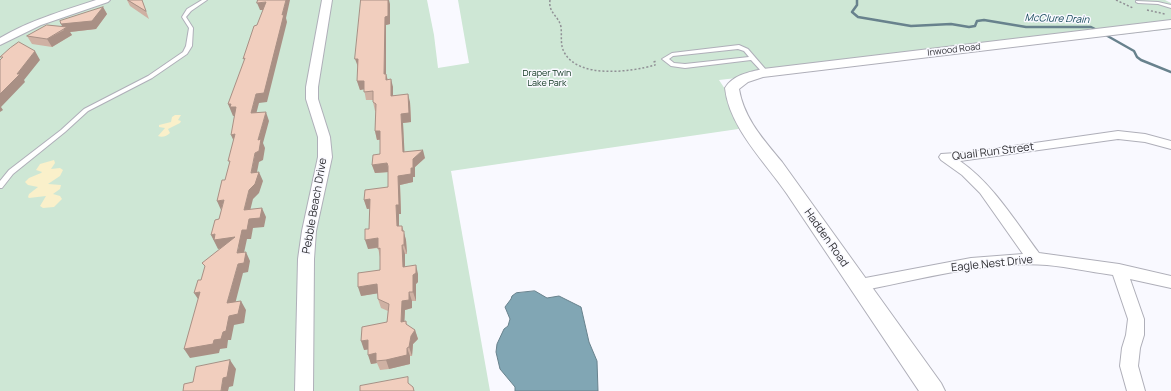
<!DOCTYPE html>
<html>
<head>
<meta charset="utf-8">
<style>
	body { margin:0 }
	canvas { display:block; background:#f9f9ff }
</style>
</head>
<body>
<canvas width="1171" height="391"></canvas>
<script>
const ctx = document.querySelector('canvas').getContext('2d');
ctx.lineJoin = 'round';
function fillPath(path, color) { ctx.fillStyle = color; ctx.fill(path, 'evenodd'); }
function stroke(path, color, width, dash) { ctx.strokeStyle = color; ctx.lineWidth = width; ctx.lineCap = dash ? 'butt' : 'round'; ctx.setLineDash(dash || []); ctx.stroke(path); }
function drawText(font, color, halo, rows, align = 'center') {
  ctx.font = font + ' Manrope,sans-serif'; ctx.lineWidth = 3; ctx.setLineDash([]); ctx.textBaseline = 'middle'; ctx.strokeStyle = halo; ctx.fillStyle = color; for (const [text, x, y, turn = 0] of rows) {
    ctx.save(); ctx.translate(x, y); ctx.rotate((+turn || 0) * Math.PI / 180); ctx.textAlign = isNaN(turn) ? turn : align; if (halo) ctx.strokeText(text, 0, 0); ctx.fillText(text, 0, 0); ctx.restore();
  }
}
const green = new Path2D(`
	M 0,0 L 427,0 L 434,35 L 438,68 L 469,63 L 458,0 L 1165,0 L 1171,3 L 1171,29 L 719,80 L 725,89 L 728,104 L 745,128 L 451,171 L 490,391 L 0,391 Z`);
const sand = new Path2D(`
	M 175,115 L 181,115 L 178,120 L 181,121 L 180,123 L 168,129 L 170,133 C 167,136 162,138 158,136 L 165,128 L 159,127 L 159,125 L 171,122 L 172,117 Z
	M 54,160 L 55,163 L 51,169 L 60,168 L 63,170 L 60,176 L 48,184 L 61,185 L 60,189 L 53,194 L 60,196 L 62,199 L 54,207 L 43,208 L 40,206 L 46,196 L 29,198 L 28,197 L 29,194 L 38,187 L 28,185 L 25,182 L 29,178 L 41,173 L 42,172 L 36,170 L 40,164 Z`);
const water = new Path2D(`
	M 535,291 L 547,298 L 559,296 L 581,307 L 589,342 L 597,361 L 598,391 L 515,391 L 515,387 L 500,369 L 496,352 L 497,344 L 504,329 L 508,326 L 510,319 L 505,307 L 511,299 L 512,296 L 516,293 Z`);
const stream = new Path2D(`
	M 857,0 L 857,5 L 852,12 L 858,17 L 911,26 L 951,24 L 969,27 L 975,26 L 977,21 L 984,20 L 1026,27 L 1091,27 L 1099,31
	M 1104,34 L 1134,51 L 1137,57 L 1141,60 L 1171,72`);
const path = new Path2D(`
	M 550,0 C 548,13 559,16 561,27 C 562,36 560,44 564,52 C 578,79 631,72 655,65 L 654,62 L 656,61
	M 1116,0 L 1133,8
	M 1147,10 L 1165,14`);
const service = new Path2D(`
	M 202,0 L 207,0 L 191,11 L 186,17 L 193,28 L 192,46 L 187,54 L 152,78 L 88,111 L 65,132 L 13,174 L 2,188 L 0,188 L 0,181 L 9,170 L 61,130 L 84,109 L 148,76 L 183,52 L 186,46 L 189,28 L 182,17 L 187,9 Z
	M 1136,1 L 1158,2 L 1171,5 L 1171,8 L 1158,4 L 1138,3 L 1136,2 Z
	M 739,45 L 748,49 L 767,71 L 767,73 L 763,73 L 751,60 L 685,68 L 671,66 L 662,59 L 672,53 ZM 738,49 L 744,51 L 749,57 L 685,64 L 674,63 L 669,59 L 673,56 Z`);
const minor = new Path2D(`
	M 96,0 L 110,0 L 108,2 L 41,25 L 0,45 L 0,38 C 30,20 63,11 96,0 Z
	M 322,0 L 332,0 L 318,87 L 318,99 L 330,137 L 332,157 L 316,231 L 314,259 L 313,391 L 295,391 L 298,259 L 302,231 L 318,157 L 318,137 L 306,99 L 306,87 Z
	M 1118,131 L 1145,134 L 1171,141 L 1171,149 L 1145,142 L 1118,139 L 960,161 C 993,184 1015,221 1039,253 L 1119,264 L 1171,276 L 1171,288 L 1130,279 L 1144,319 L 1144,335 L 1140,348 L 1138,366 L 1145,391 L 1127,391 L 1120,366 L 1122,348 L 1126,335 L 1128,319 L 1113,275 C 1091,272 1069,267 1047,265 C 989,260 917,280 860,291 L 854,289 L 852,285 L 854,281 L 860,279 L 971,258 L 1023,254 L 980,193 L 962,175 L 941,160 L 939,157 L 941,154 L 972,152 Z`);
const tertiary = new Path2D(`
	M 1171,20 L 1171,28 L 763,77 L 748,82 L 739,89 C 744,119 764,140 782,162 L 941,383 L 945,391 L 919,391 C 875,325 831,260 787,194 C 765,162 729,127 725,88 C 733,75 749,72 763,69 Z`);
const wall = new Path2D(`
	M 127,0 L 142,0 L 149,19 L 130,6 Z
	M 390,4 L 390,24 L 386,25 L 386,74 L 388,80 L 393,87 L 393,95 L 410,102 L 411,122 L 403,123 L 404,152 L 425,158 L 415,167 L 415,177 L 413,177 L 413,182 L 400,185 L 401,214 L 399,214 L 399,226 L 402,226 L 406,240 L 407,254 L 405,254 L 405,267 L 418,274 L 418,282 L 416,284 L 416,301 L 412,301 L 412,308 L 405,310 L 404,321 L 406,321 L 407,325 L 415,330 L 418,339 L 413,344 L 412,356 L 410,356 L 410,364 L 389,369 L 380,370 L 377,363 L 371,364 L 368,349 L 364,350 L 387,322 L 388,311 L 381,308 L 378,299 L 378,293 L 361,296 L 380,270 L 380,257 L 378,248 L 368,249 L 370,209 L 367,209 L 364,200 L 388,187 L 388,172 L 375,173 L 372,165 L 380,154 L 380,140 L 377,140 L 375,131 L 376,111 L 375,111 L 373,102 L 373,100 L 366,100 L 364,89 L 360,90 L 357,81 Z
	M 103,7 L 107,14 L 96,29 L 70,32 L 72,35 L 52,47 L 32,44 L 27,36 L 62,27 Z`);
const shadedWall = new Path2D(`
	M 286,0 L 290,0 L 286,18 L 287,22 L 267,102 L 259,103 L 254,122 L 251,113 L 256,94 L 282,15 Z
	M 388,0 L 389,0 L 390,4 L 390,24 L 386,25 L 386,74 L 388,82 L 388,88 L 384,74 L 385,17 Z
	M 266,2 L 268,10 L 260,10 L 257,3 Z
	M 103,7 L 107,14 L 96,29 L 70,32 L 72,35 L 52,47 L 47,39 L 64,30 L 61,24 Z
	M 35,51 L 40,60 L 24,80 L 25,82 L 1,107 L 3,110 L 0,112 L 0,94 Z
	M 355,59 L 358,59 L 358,67 Z
	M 391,79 L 393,87 L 393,104 L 391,96 Z
	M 357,81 L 364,81 L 366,89 L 360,90 Z
	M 408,94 L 410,102 L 411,122 L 403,123 L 405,161 L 403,152 L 401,114 Z
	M 228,104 L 231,104 L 236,107 L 239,115 L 233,116 Z
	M 266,112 L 269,121 L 263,143 L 265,148 L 263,160 L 259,162 L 255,182 L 251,173 L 258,140 Z
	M 375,131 L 380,131 L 382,139 L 377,140 Z
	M 235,134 L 235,144 L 231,135 Z
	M 423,150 L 425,158 L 415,167 L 415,177 L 413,177 L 413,182 L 400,185 L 401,214 L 399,214 L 399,235 L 397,226 L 396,205 L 398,176 L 411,168 L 413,159 Z
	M 387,163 L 389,172 L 375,173 L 372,165 Z
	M 259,172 L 263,181 L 259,193 L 253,199 L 248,219 L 244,210 L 249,190 Z
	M 370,199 L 373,208 L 367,209 L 364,200 Z
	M 224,200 L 221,210 L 217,201 Z
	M 262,208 L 266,217 L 264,227 L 253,228 L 251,239 L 247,239 L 242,262 L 237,253 L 239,246 L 218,249 L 211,235 L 242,230 L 249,219 Z
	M 402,226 L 406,240 L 407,254 L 404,245 Z
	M 378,238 L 381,247 L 368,249 L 365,240 Z
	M 402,245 L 405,254 L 405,276 L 403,267 Z
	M 246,252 L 250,261 L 248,272 L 243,273 L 233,312 L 227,303 L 238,264 Z
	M 416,265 L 418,274 L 418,282 L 416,284 L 416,301 L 413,292 L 413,275 Z
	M 377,284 L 380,293 L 361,296 L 358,287 Z
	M 200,292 L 200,302 L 194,293 Z
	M 409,292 L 412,301 L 412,308 L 405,310 L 404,331 L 401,322 L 402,301 Z
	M 241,301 L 246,310 L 244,323 L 234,325 L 231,340 L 228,340 L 227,348 L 220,349 L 219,353 L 190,358 L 184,349 L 214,340 L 223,332 L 229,316 Z
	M 415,330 L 418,339 L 413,344 L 412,356 L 409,347 L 411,336 Z
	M 368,340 L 372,349 L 364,350 L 361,341 Z
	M 407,348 L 410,356 L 410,364 L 389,369 L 386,360 Z
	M 376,353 L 376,361 L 377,363 L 371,364 L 368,355 Z
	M 230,360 L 236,369 L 233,386 L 229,387 L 228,391 L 221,391 L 223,378 Z`);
const building = new Path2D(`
	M 128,0 L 142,0 L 146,11 Z
	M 258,0 L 286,0 L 282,15 L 284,14 L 264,93 L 256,94 L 251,113 L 266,112 L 258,140 L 261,139 L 259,151 L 255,153 L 251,173 L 259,172 L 255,184 L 249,190 L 244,210 L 262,208 L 260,218 L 249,219 L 247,230 L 242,230 L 237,253 L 246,252 L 244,263 L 238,264 L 227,303 L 241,301 L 238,314 L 229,316 L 226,331 L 223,332 L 221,339 L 214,340 L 213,344 L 184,349 L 200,292 L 194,293 L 198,280 L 201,280 L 205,266 L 202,263 L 235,237 L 214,240 L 215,234 L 211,235 L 215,220 L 219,219 L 224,200 L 217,201 L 222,180 L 225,180 L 230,161 L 228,161 L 235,134 L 231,135 L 236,107 L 230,107 L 231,104 L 228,104 L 245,58 L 243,59 L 254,26 L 257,25 L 266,2 L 257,3 Z
	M 361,0 L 388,0 L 388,16 L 385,17 L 384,74 L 386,74 L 386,80 L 391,79 L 391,96 L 408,94 L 409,113 L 401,114 L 403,152 L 423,150 L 413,159 L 413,168 L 411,168 L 411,174 L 398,176 L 399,205 L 396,205 L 397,226 L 402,226 L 402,231 L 404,231 L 404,245 L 402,245 L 403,267 L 416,265 L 416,273 L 413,275 L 413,292 L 409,292 L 409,300 L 402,301 L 401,322 L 406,321 L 406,324 L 415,330 L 411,336 L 409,347 L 407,348 L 407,355 L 386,360 L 376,361 L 376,353 L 368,355 L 368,340 L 361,341 L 362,327 L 387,322 L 389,304 L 378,299 L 377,284 L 358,287 L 358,273 L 380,270 L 380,248 L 378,249 L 378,238 L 365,240 L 365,229 L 369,229 L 370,199 L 364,200 L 365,190 L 388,187 L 388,166 L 387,163 L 372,165 L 373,155 L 380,154 L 380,131 L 375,131 L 376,104 L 373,102 L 373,91 L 364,92 L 364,81 L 357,81 L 358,59 L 355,59 Z
	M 103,7 L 92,21 L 61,24 L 60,21 Z
	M 47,25 L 67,27 L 47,39 L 27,36 Z
	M 19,42 L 35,51 L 17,74 L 20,74 L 0,94 L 0,60 L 3,57 L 0,57 L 10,48 Z
	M 230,360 L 227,377 L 223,378 L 221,391 L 183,391 L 184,384 L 193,382 L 196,367 Z
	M 408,377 L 408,383 L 413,387 L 414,391 L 360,391 L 360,386 Z`);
const farStreetnames = [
	["Inwood Road",954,50,-7]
];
const farParknames = [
	["Draper Twin",547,73],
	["Lake Park",547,83]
];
const farWaternames = [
	["McClure Drain",1057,19,2]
];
const streetNames = [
	["Quail Run Street",993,152,-7],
	["Pebble Beach Drive",315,206,-80],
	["Hadden Road",826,238,55],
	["Eagle Nest Drive",992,264,-6]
];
fillPath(green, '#cee7d5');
fillPath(sand, '#faf0ca');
fillPath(water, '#81a6b4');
stroke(water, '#68828d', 1);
stroke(stream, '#68828d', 2.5);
stroke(service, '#afafb9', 2);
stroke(minor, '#afafb9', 2);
stroke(tertiary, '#afafb9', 2);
stroke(path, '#909095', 1.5, [2, 2]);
fillPath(service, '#fff');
fillPath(minor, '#fff');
fillPath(tertiary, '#fff');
fillPath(wall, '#cfb1a3');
fillPath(shadedWall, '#a99085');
fillPath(building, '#f1cebe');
stroke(building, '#a99085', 1);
drawText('9px', '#2e2e32', '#f9f9ff', farStreetnames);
drawText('9px', '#0a321b', '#f9f9ff', farParknames);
drawText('italic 10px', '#154959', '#f9f9ff', farWaternames);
drawText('11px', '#2e2e32', '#f9f9ff', streetNames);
</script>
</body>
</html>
